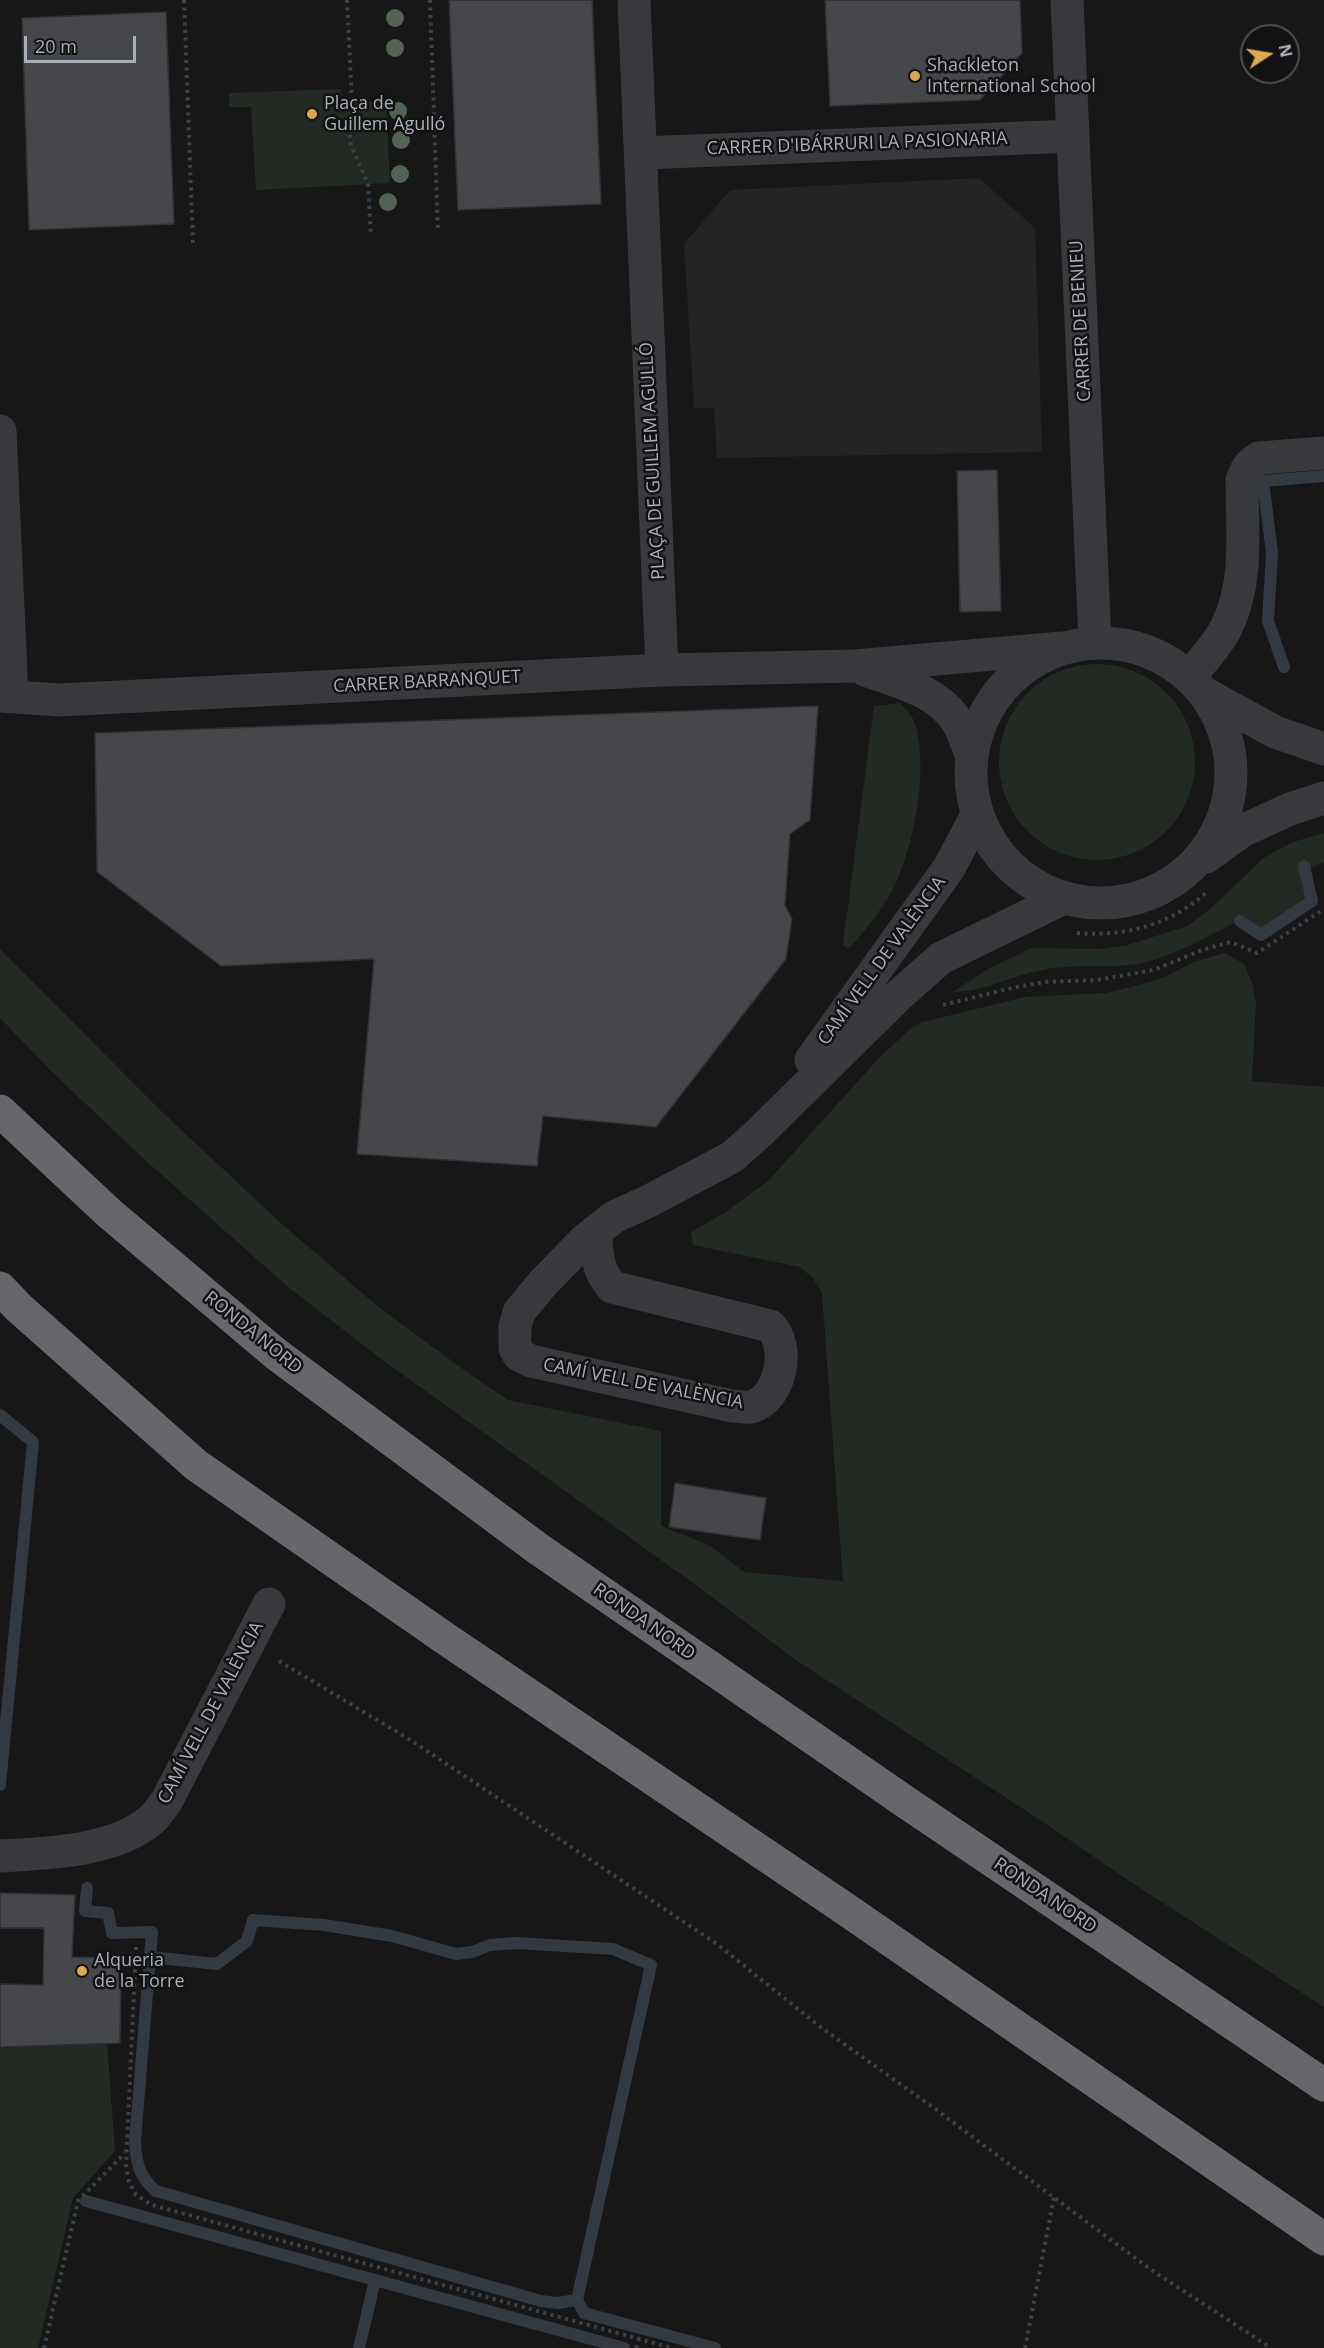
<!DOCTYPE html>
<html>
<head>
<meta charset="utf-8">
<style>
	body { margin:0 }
	#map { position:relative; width:1324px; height:2348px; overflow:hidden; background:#171718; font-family:"Open Sans",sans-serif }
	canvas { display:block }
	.north { position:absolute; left:1240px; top:24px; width:60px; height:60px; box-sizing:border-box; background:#121213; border:2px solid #4f5054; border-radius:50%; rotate:78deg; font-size:16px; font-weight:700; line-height:24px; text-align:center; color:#aaaeb6 }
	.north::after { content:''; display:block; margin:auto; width:21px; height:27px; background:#dba94c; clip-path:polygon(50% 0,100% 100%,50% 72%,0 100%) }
	.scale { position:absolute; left:24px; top:36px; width:112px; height:27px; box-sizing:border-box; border:3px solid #aaaeb6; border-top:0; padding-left:8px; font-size:18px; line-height:21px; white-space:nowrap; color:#aaaeb6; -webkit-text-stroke:4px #121213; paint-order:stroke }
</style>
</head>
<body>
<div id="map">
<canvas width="1324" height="2348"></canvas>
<div class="north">N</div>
<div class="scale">20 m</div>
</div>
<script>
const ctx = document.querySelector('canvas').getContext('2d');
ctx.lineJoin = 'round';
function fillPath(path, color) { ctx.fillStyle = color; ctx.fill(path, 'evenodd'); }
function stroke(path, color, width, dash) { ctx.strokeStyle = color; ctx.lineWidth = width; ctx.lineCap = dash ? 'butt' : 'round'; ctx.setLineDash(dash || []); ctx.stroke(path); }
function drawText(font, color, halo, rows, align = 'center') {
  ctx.font = font + ' "Open Sans",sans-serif'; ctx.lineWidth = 5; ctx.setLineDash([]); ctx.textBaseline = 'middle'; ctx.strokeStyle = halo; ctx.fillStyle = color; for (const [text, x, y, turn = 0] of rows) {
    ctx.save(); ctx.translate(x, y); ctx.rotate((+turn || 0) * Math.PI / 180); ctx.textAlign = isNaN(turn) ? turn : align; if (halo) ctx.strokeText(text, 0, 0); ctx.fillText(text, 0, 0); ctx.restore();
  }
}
const built = new Path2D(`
	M 979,178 L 1035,228 L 1042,452 L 717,458 L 714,408 L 694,408 L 684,244 L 730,190 Z`);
const green = new Path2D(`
	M 341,89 L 342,103 L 386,101 L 390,183 L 256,190 L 251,107 L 229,107 L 229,93 Z
	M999 762a98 98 0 1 1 196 0a98 98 0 1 1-196 0Z
	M 900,703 C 905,709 911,714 914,721 C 930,767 914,848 892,891 C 884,906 861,937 848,949 L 843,945 L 874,706 Z
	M 1324,833 L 1324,862 L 1309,869 L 1312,901 L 1261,935 L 1239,921 C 1204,937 1168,961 1129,965 C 1098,968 1067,964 1037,971 C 1009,977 982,992 953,992 L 988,969 L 1032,948 L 1101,949 L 1128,945 L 1187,926 L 1209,910 L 1265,857 L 1293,842 Z
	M 0,949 L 162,1112 L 284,1226 L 376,1305 L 460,1367 L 508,1400 L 661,1431 L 661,1526 L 709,1545 L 744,1572 L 843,1581 L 822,1293 L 813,1278 L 800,1267 L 693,1245 L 691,1232 L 724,1213 L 768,1181 L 879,1058 L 911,1028 L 923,1022 L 1025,997 L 1106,993 L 1132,987 L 1163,978 L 1194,962 L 1225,953 L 1244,964 L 1252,983 L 1256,1003 L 1252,1081 L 1324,1087 L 1324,2007 L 1134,1884 L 1043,1822 L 793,1658 L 696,1585 L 384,1361 L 288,1287 L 144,1159 L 53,1073 L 0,1018 Z
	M 107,2043 L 115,2151 L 73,2198 L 38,2348 L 0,2348 L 0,2048 Z`);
const stream = new Path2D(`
	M 1284,667 L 1268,621 L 1272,553 L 1263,481 L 1324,476
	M 1240,921 L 1261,935 L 1312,901 L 1304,866
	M 0,1415 L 33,1442 L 0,1785
	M 87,1888 L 85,1911 L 108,1913 L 112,1933 L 152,1932 L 150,1957 L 217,1964 L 247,1941 L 253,1920 L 324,1925 L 392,1936 L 456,1954 L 472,1952 L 490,1945 L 517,1943 L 613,1949 L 651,1965 L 577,2300 L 584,2313 L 715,2348
	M 150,1957 L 135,2141 C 136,2162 139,2177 156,2191 L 541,2301 L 558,2303 L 577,2300
	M 86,2201 L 624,2348
	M 359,2348 L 375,2280`);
const building = new Path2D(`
	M 449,0 L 592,0 L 601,204 L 458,210 Z
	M 825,0 L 1020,0 L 1022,53 L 980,100 L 830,106 Z
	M 166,12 L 174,224 L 29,230 L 22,18 Z
	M 997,470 L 1001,611 L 960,612 L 957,471 Z
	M 818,706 L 810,820 L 790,834 L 785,905 L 792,919 L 786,959 L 656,1127 L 543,1116 L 537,1166 L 357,1154 L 374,959 L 221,966 L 97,872 L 95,733 Z
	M 675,1483 L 766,1498 L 760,1540 L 669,1527 Z
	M 0,1893 L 75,1895 L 72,1957 L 121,1958 L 120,2043 L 0,2047 L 0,1984 L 43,1985 L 44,1928 L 0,1928 Z`);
const path = new Path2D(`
	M 184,0 L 193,244
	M 347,0 L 352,102 L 350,137 L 351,145 L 368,184 L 371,236
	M 430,0 L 438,232
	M 1077,933 C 1124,937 1170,925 1206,893
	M 943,1005 L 1016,987 L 1045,982 L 1097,980 L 1154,970 L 1202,950 L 1231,942 L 1257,953 L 1324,909
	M 279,1661 L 412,1741 L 717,1944 L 819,2026 L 931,2106 L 1150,2269 L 1271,2348
	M 136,1947 L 126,2165 L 129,2182 L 136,2195 L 152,2205 L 672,2348
	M 44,2348 L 78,2201 L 125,2153
	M 636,2348 L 639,2339
	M 1025,2348 L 1054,2197`);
const minor = new Path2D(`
	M 634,0 L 662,670
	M 1067,0 L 1095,642
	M 642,153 L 1073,136
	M 0,431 L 12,696
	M971 773a130 130 0 1 1 260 0a130 130 0 1 1-260 0Z
	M 865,670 C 899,682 936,690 957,721 C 963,731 967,745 972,756
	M 1189,677 C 1202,661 1217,646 1226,628 C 1249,583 1242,530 1242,481 C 1245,470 1249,464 1259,458 L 1324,453
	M 1204,693 L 1275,732 L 1324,749
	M 0,696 L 59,700 L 662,670 L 855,666 L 1062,648
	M 1206,857 L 1242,831 L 1290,809 L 1324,798
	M 811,1060 L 949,868 L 977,815
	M 596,1231 C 596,1252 597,1270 612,1287 L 770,1326 C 791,1346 781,1399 751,1407 C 745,1408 737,1406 732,1406 L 531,1361 L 519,1355 L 515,1348 L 515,1326 L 519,1312 L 543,1283 L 584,1241 L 614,1217 L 649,1201 L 732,1157 L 759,1133 L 898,996 L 941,958 L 1064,898
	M 0,1856 C 47,1853 114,1852 151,1820 C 157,1815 161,1808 166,1802 L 269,1604`);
const highway = new Path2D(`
	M 0,1111 L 109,1213 L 276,1354 L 537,1548 L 907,1803 L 1324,2085
	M 0,1288 L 19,1308 L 196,1465 L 443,1637 L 841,1906 L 1324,2239`);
const trees = [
	[395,18],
	[395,48],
	[398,111],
	[401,140],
	[400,174],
	[388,202]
];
const markers = [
	[915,76,6,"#dba94c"],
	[312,114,6,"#dba94c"],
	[82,1971,6,"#dba94c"]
];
const poiNames = [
	["Shackleton",927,66],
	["International School",927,87],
	["Plaça de",324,104],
	["Guillem Agulló",324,125],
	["Alqueria",94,1961],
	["de la Torre",94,1982]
];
const streetNames = [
	["CARRER D'IBÁRRURI LA PASIONARIA",857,144,-2],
	["CARRER DE BENIEU",1081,321,-93],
	["PLAÇA DE GUILLEM AGULLÓ",653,461,-93],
	["CARRER BARRANQUET",427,682,-3],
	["CAMÍ VELL DE VALÈNCIA",882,961,-54],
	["RONDA NORD",253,1333,39],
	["CAMÍ VELL DE VALÈNCIA",643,1384,11],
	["RONDA NORD",644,1622,35],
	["CAMÍ VELL DE VALÈNCIA",211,1713,-62],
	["RONDA NORD",1045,1896,34]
];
fillPath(built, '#232325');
fillPath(green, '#232a24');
stroke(stream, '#323940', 12);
fillPath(building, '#46474a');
stroke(building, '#313134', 1.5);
stroke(path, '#3e4044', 4, [3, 4.5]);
stroke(minor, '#38393d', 33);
stroke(highway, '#65676d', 33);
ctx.fillStyle = '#536254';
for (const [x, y] of trees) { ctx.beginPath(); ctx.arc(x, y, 9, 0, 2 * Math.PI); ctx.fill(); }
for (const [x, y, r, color] of markers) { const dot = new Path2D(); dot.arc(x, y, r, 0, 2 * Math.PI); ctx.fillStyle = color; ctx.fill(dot); stroke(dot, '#121213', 2); }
drawText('18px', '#aaaeb6', '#121213', poiNames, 'left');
drawText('18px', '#aaaeb6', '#121213', streetNames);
</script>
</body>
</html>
